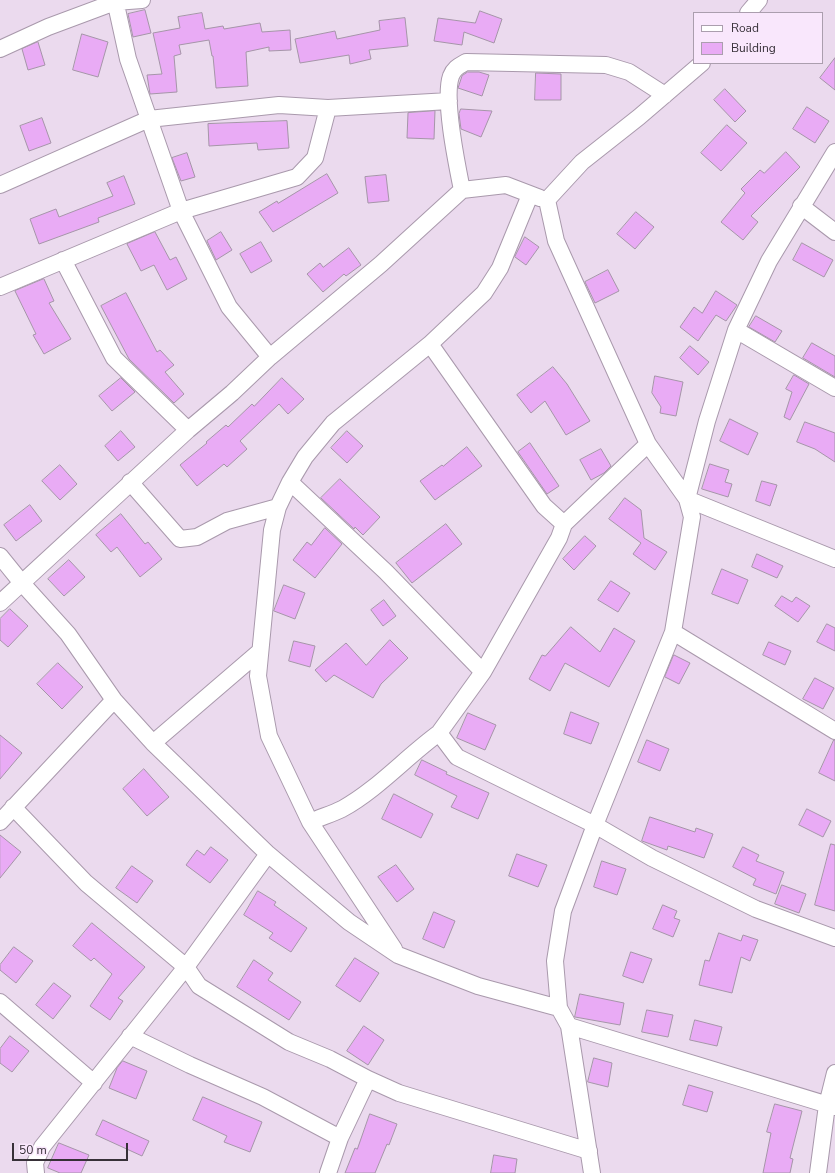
<!DOCTYPE html>
<html>
<head>
<meta charset="utf-8">
<style>
	body { margin:0 }
	#map { position:relative; width:835px; height:1173px; overflow:hidden; background:#ebdaee; font-family:"Nunito Sans",sans-serif }
	canvas { display:block }
	.legend { position:absolute; left:693px; top:12px; width:130px; height:52px; box-sizing:border-box; background:#f9e7fc; border:1px solid #ab9eae; margin:0; padding:5px 7px; list-style:none; font-size:12px; color:#373038 }
	.legend li { display:flex; align-items:center; gap:8px; height:20px }
	.legend b { width:20px; border:1px solid #ab9eae }
	.scale { position:absolute; left:12px; top:1143px; width:116px; height:18px; box-sizing:border-box; border:2px solid #373038; border-top:0; padding-left:5px; font-size:12px; line-height:14px; white-space:nowrap; color:#373038; -webkit-text-stroke:3px #f9e7fc; paint-order:stroke }
</style>
</head>
<body>
<div id="map">
<canvas width="835" height="1173"></canvas>
<ul class="legend">
<li><b style="height:5px;background:#fff"></b>Road</li>
<li><b style="height:11px;background:#e9abf5"></b>Building</li>
</ul>
<div class="scale">50 m</div>
</div>
<script>
const ctx = document.querySelector('canvas').getContext('2d');
ctx.lineJoin = 'round';
function fillPath(path, color) { ctx.fillStyle = color; ctx.fill(path, 'evenodd'); }
function stroke(path, color, width, dash) { ctx.strokeStyle = color; ctx.lineWidth = width; ctx.lineCap = dash ? 'butt' : 'round'; ctx.setLineDash(dash || []); ctx.stroke(path); }
const building = new Path2D(`
	M 145,10 L 151,33 L 133,37 L 128,14 Z
	M 480,11 L 502,19 L 494,43 L 464,32 L 462,45 L 434,41 L 438,18 L 475,23 Z
	M 202,13 L 205,29 L 223,26 L 224,29 L 260,23 L 262,32 L 290,30 L 291,50 L 269,51 L 269,47 L 246,52 L 248,86 L 216,88 L 213,56 L 212,56 L 209,40 L 179,45 L 181,54 L 174,56 L 177,92 L 150,94 L 147,75 L 162,74 L 153,33 L 180,28 L 178,17 Z
	M 405,18 L 408,46 L 369,50 L 371,59 L 350,64 L 349,55 L 300,63 L 295,39 L 335,31 L 337,39 L 380,30 L 379,21 Z
	M 82,34 L 108,42 L 98,77 L 73,70 Z
	M 38,42 L 45,65 L 28,70 L 22,49 Z
	M 835,58 L 835,90 L 820,78 Z
	M 468,72 L 479,72 L 489,75 L 482,96 L 458,88 L 462,76 Z
	M 536,73 L 561,74 L 561,100 L 535,100 Z
	M 725,89 L 746,111 L 735,122 L 714,100 Z
	M 807,107 L 829,121 L 815,143 L 793,129 Z
	M 461,109 L 492,111 L 481,137 L 461,129 L 459,114 Z
	M 435,111 L 434,139 L 407,138 L 408,113 Z
	M 42,118 L 51,143 L 29,151 L 20,126 Z
	M 287,121 L 289,148 L 258,150 L 257,143 L 209,146 L 208,124 Z
	M 727,125 L 747,143 L 721,171 L 701,153 Z
	M 786,152 L 800,167 L 751,216 L 758,222 L 743,240 L 721,222 L 745,193 L 741,189 L 760,170 L 764,173 Z
	M 187,153 L 195,177 L 181,181 L 172,158 Z
	M 327,174 L 338,193 L 273,232 L 259,212 L 277,201 L 278,203 Z
	M 386,175 L 389,201 L 368,203 L 365,177 Z
	M 124,176 L 135,204 L 98,218 L 99,222 L 39,244 L 30,219 L 56,209 L 59,217 L 113,196 L 107,183 Z
	M 636,212 L 654,227 L 635,249 L 617,234 Z
	M 155,232 L 170,260 L 176,257 L 187,279 L 167,290 L 154,265 L 141,271 L 127,244 Z
	M 221,232 L 232,250 L 216,260 L 207,241 Z
	M 525,237 L 539,247 L 526,265 L 515,257 Z
	M 261,242 L 272,261 L 251,273 L 240,254 Z
	M 802,243 L 833,260 L 824,277 L 793,260 Z
	M 349,248 L 361,265 L 346,276 L 344,274 L 323,292 L 307,274 L 320,263 L 323,267 Z
	M 608,270 L 619,291 L 595,303 L 585,282 Z
	M 44,279 L 54,301 L 49,303 L 71,339 L 44,354 L 33,335 L 36,334 L 15,291 Z
	M 716,291 L 737,305 L 726,321 L 716,315 L 698,341 L 680,327 L 694,307 L 702,313 Z
	M 126,293 L 157,352 L 160,350 L 174,365 L 165,372 L 184,394 L 174,403 L 129,359 L 101,306 Z
	M 756,316 L 782,331 L 775,342 L 749,327 Z
	M 812,343 L 835,356 L 835,377 L 803,358 Z
	M 690,346 L 709,362 L 698,375 L 680,358 Z
	M 553,367 L 567,384 L 590,421 L 566,435 L 545,401 L 531,413 L 517,395 Z
	M 794,375 L 809,384 L 790,420 L 784,417 L 792,392 L 786,389 Z
	M 655,376 L 683,382 L 676,416 L 660,413 L 661,407 L 652,393 Z
	M 121,378 L 135,392 L 112,411 L 99,396 Z
	M 282,378 L 304,399 L 288,414 L 279,404 L 240,441 L 247,449 L 227,467 L 224,464 L 197,486 L 180,465 L 207,443 L 206,442 L 226,425 L 228,427 L 252,404 L 254,406 Z
	M 730,419 L 758,433 L 748,455 L 720,441 Z
	M 805,422 L 835,433 L 835,462 L 815,449 L 797,442 Z
	M 121,431 L 135,447 L 118,461 L 105,446 Z
	M 347,431 L 363,446 L 347,463 L 331,448 Z
	M 530,443 L 559,486 L 547,494 L 518,452 Z
	M 467,447 L 482,466 L 435,500 L 420,481 L 442,465 L 443,466 Z
	M 601,449 L 611,466 L 604,473 L 591,480 L 580,460 Z
	M 710,464 L 729,470 L 725,482 L 732,484 L 728,497 L 702,489 Z
	M 60,465 L 77,484 L 60,500 L 42,481 Z
	M 340,479 L 380,517 L 363,535 L 355,527 L 354,529 L 321,498 Z
	M 762,481 L 777,485 L 770,506 L 756,501 Z
	M 625,498 L 641,510 L 644,538 L 667,552 L 655,570 L 633,554 L 641,543 L 609,519 Z
	M 30,505 L 42,521 L 16,541 L 4,525 Z
	M 121,514 L 145,544 L 148,542 L 162,559 L 140,577 L 117,547 L 111,552 L 96,535 Z
	M 446,524 L 462,544 L 412,583 L 396,563 Z
	M 325,528 L 342,544 L 315,578 L 293,560 L 307,542 L 311,545 Z
	M 585,536 L 596,546 L 574,570 L 563,559 Z
	M 757,554 L 783,566 L 777,578 L 752,567 Z
	M 69,560 L 85,577 L 64,596 L 48,579 Z
	M 722,569 L 748,580 L 738,604 L 712,594 Z
	M 611,581 L 630,593 L 618,612 L 598,600 Z
	M 284,585 L 305,593 L 295,619 L 274,611 Z
	M 782,596 L 792,602 L 796,597 L 810,606 L 798,622 L 775,606 Z
	M 384,600 L 396,616 L 383,626 L 371,610 Z
	M 10,609 L 28,626 L 8,647 L 0,640 L 0,619 Z
	M 827,624 L 835,628 L 835,651 L 817,642 Z
	M 571,627 L 600,652 L 614,628 L 635,641 L 609,687 L 565,663 L 550,691 L 529,679 L 542,655 L 545,656 Z
	M 390,640 L 408,658 L 381,684 L 373,698 L 334,675 L 326,682 L 315,670 L 346,643 L 366,665 Z
	M 294,641 L 315,646 L 310,667 L 289,661 Z
	M 769,642 L 791,651 L 785,665 L 763,655 Z
	M 674,655 L 690,663 L 679,684 L 665,677 Z
	M 58,663 L 83,687 L 62,709 L 37,684 Z
	M 815,678 L 834,688 L 823,709 L 803,699 Z
	M 571,712 L 599,723 L 591,744 L 564,734 Z
	M 468,713 L 496,725 L 485,750 L 457,738 Z
	M 0,735 L 22,753 L 0,779 Z
	M 647,740 L 669,749 L 660,771 L 638,762 Z
	M 834,740 L 835,740 L 835,781 L 819,773 Z
	M 422,760 L 447,772 L 446,774 L 489,793 L 478,819 L 451,807 L 457,796 L 415,775 Z
	M 144,769 L 169,797 L 147,816 L 123,789 Z
	M 394,794 L 433,814 L 421,838 L 382,819 Z
	M 807,809 L 831,821 L 823,837 L 799,825 Z
	M 650,817 L 695,832 L 696,828 L 713,834 L 704,858 L 668,846 L 667,850 L 642,841 Z
	M 0,835 L 21,852 L 0,878 Z
	M 831,844 L 835,845 L 835,911 L 815,905 Z
	M 211,847 L 228,860 L 210,883 L 186,865 L 197,850 L 204,855 Z
	M 743,847 L 759,855 L 756,861 L 784,872 L 776,894 L 753,885 L 756,879 L 733,867 Z
	M 517,854 L 547,865 L 538,887 L 509,876 Z
	M 602,861 L 626,869 L 617,895 L 594,887 Z
	M 396,865 L 414,889 L 397,902 L 378,877 Z
	M 132,866 L 153,881 L 137,903 L 116,888 Z
	M 782,885 L 806,894 L 799,913 L 775,904 Z
	M 258,891 L 276,902 L 274,905 L 307,928 L 291,952 L 269,938 L 273,933 L 244,915 Z
	M 663,905 L 677,911 L 674,918 L 680,920 L 673,937 L 653,929 Z
	M 434,912 L 455,921 L 444,948 L 423,939 Z
	M 92,923 L 145,967 L 118,998 L 123,1001 L 110,1020 L 90,1006 L 112,974 L 94,958 L 91,961 L 73,946 Z
	M 719,933 L 741,941 L 743,935 L 758,940 L 750,961 L 741,957 L 732,993 L 699,985 L 705,960 L 709,961 Z
	M 14,947 L 33,961 L 16,983 L 0,970 L 0,965 Z
	M 631,952 L 652,959 L 643,983 L 623,976 Z
	M 355,958 L 379,973 L 360,1002 L 336,986 Z
	M 254,960 L 273,973 L 268,980 L 301,1002 L 289,1020 L 237,987 Z
	M 54,983 L 71,996 L 53,1019 L 36,1005 Z
	M 580,994 L 624,1003 L 620,1025 L 575,1017 Z
	M 647,1010 L 673,1015 L 668,1037 L 642,1032 Z
	M 695,1020 L 722,1027 L 717,1046 L 690,1040 Z
	M 364,1026 L 384,1040 L 368,1065 L 347,1051 Z
	M 10,1036 L 29,1051 L 12,1072 L 0,1063 L 0,1049 Z
	M 594,1058 L 612,1063 L 608,1087 L 588,1082 Z
	M 123,1061 L 147,1071 L 136,1099 L 109,1088 L 117,1068 Z
	M 689,1085 L 713,1092 L 707,1112 L 683,1105 Z
	M 203,1097 L 262,1122 L 250,1152 L 224,1142 L 227,1136 L 193,1120 Z
	M 775,1104 L 802,1111 L 790,1158 L 793,1159 L 790,1173 L 763,1173 L 771,1133 L 767,1132 Z
	M 370,1114 L 397,1124 L 389,1145 L 387,1144 L 375,1173 L 345,1173 L 355,1148 L 357,1149 Z
	M 103,1120 L 149,1141 L 142,1156 L 96,1135 Z
	M 59,1143 L 89,1155 L 81,1173 L 60,1173 L 48,1168 Z
	M 494,1155 L 517,1159 L 515,1173 L 491,1173 Z`);
const minor = new Path2D(`
	M 115,0 L 128,59 L 181,211 L 229,307 L 270,357
	M 748,13 L 759,0
	M 0,49 L 48,27 L 115,2 L 142,0
	M 835,152 L 769,261 L 736,330 L 707,421 L 687,499 L 835,559
	M 0,185 L 149,119 L 279,105 L 328,108 L 449,101
	M 462,190 C 457,165 443,99 451,76 C 454,68 459,66 466,62 L 606,65 L 629,72 L 665,95
	M 530,195 L 500,268 L 484,293 L 430,344 L 333,423 L 305,457 L 290,482 L 278,507 L 272,530 L 258,676 L 269,736 L 310,822 C 321,817 332,814 342,809 C 378,789 406,757 439,733 L 457,757 L 595,825 L 652,858 L 756,909 L 835,938
	M 801,206 L 835,232
	M 63,260 L 114,358 L 188,430
	M 0,287 L 181,211 L 297,177 L 315,158 L 328,108
	M 736,330 L 835,388
	M 430,344 L 544,506 L 564,524
	M 130,482 L 180,539 L 197,537 L 227,521 L 278,507
	M 290,482 L 386,572 L 483,672
	M 0,556 L 21,582 L 68,634 L 114,700 L 153,743 L 268,854 L 349,922 L 398,955 L 478,986 L 559,1008
	M 0,603 L 188,430 L 232,393 L 270,357 L 381,264 L 462,190 L 506,185 L 540,198
	M 673,632 L 835,731
	M 439,733 L 483,672 L 559,538 L 564,524 L 648,444
	M 153,743 L 259,652
	M 13,807 L 86,883 L 186,967 L 199,986 L 289,1042 L 330,1059 L 368,1079 L 399,1093 L 589,1151
	M 0,822 L 114,700
	M 310,822 L 394,949
	M 0,1002 L 94,1083
	M 569,1026 L 835,1107
	M 130,1036 L 190,1065 L 263,1097 L 340,1138 L 328,1173
	M 340,1138 L 368,1079
	M 36,1173 L 35,1163 L 42,1147 L 186,967 L 268,854
	M 592,1173 L 569,1026 L 559,1008 L 555,961 L 563,911 L 595,825 L 673,632 L 692,517 L 687,499 L 648,444 L 556,241 L 547,200 L 582,162 L 639,117 L 702,63
	M 818,1173 L 827,1105 L 835,1073`);
fillPath(building, '#e9abf5');
stroke(building, '#a595a8', 1);
stroke(minor, '#a999ac', 18);
stroke(minor, '#fff', 16);
</script>
</body>
</html>
